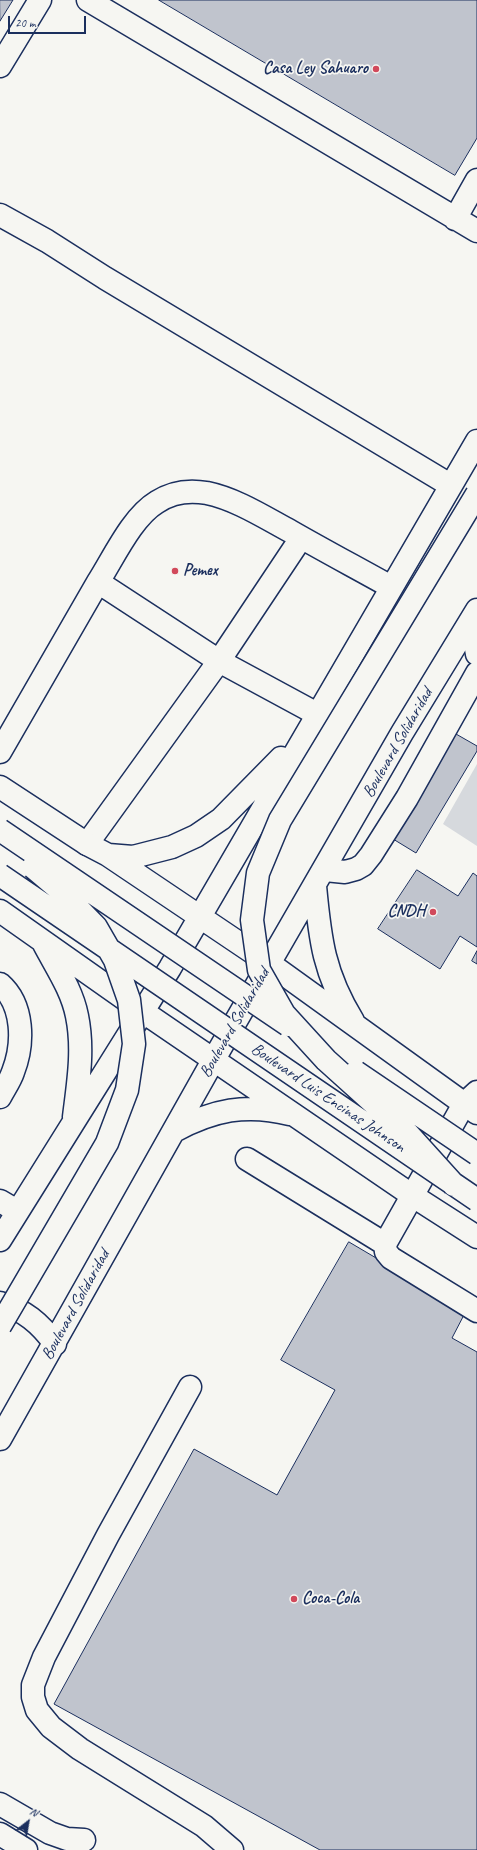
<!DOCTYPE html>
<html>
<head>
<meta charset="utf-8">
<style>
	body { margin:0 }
	#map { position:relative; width:477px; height:1850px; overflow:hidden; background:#f6f6f2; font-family:Caveat,sans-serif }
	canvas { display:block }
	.north { position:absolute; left:8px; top:1802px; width:40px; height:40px; -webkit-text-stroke:3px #f6f6f2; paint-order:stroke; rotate:31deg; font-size:11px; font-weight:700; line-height:16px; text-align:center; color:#1b2f5e }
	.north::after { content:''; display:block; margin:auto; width:14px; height:18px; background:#1b2f5e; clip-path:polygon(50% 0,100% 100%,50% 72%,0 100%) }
	.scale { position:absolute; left:8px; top:16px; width:78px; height:18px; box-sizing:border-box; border:2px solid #1b2f5e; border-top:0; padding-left:5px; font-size:12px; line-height:14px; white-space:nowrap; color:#1b2f5e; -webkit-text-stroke:3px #f6f6f2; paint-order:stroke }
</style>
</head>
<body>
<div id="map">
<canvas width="477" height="1850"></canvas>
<div class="north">N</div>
<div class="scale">20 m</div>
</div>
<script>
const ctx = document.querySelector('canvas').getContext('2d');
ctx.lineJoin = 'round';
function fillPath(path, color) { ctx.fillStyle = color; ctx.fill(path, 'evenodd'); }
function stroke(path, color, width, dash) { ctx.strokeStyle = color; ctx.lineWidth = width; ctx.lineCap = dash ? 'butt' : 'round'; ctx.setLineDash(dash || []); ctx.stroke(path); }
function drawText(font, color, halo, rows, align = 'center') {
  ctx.font = font + ' Caveat,sans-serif'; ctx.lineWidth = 3.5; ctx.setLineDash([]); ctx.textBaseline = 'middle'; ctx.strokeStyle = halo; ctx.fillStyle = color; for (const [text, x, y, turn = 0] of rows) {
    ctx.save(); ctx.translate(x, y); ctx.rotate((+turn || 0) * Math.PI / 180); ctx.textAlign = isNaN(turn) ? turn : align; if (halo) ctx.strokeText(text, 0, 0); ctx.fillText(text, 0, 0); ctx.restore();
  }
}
const green = new Path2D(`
	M 477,764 L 477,846 L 443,824 Z`);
const building = new Path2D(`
	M 0,0 L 13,0 L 0,21 Z
	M 159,0 L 477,0 L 477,138 L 455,175 Z
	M 456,734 L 477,746 L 477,751 L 416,853 L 393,839 Z
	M 417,870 L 458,896 L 473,873 L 477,876 L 477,947 L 460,936 L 440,969 L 378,929 Z
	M 477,951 L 477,964 L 472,961 Z
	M 349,1242 L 466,1311 L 452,1338 L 477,1352 L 477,1850 L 320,1850 L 54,1704 L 194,1449 L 277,1495 L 335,1390 L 281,1360 Z`);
const minor = new Path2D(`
	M 88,0 L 477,231
	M 0,66 L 40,0
	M 0,215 L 47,241 L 105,278 L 450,485
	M 455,219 L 477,180
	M 98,582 C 114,557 132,517 157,502 C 172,492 190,490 207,493 C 236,499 264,517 290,531 C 323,550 357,568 391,587
	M 471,621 L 477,654
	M 0,752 L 98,582 L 219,661 L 317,714
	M 87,844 L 219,661 L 301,538
	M 325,870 L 345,872 L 356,869 L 363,865 L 371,855 L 407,798 L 477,673
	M 0,984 C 24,1005 24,1044 13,1072 C 10,1081 4,1089 0,1097
	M 477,1092 L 464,1104 L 385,1244 L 386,1252 L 391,1258 L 477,1311
	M 247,1159 L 385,1244
	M 0,1201 L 17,1211
	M 190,1387 L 108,1535 L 44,1657 L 33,1685 L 33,1697 L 37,1710 L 51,1727 L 80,1749 L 204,1826 L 232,1850
	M 0,1804 L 50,1833 L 67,1839 L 84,1840
	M 0,1834 L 26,1850`);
const major = new Path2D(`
	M 0,787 L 87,844 L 108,855 L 133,857 L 172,847 L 196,836 L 221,819 L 281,758
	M 108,855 L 270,964 L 477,1113
	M 315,886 C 320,940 324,974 353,1021
	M 0,911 L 142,1011 L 413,1196 L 477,1237
	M 44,944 C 56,967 72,990 77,1016 C 84,1050 78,1084 74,1117
	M 174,1131 C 213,1110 246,1103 290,1114
	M 0,1240 L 170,968 L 477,441
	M 0,1303 C 24,1310 40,1323 55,1344
	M 0,1439 L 214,1059 L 402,733 L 477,610`);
const majorBridge = new Path2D(`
	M 0,830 L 288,1025
	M 0,875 L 477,1200
	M 356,1072 L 477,1154
	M 454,1185 L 407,1133 L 326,1060 L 284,1014 L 259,970 L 252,920 L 258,873 L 280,820 L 477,494
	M 0,1326 L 107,1143 L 127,1090 L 134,1044 L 129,1000 L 115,960 L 96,927 L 59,889 L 33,867`);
const markers = [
	[376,69,4,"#d1495b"],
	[175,571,4,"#d1495b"],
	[433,912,4,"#d1495b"],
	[294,1599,4,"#d1495b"]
];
const poiNames = [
	["Casa Ley Sahuaro",368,69],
	["Pemex",183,571,"left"],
	["CNDH",425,912],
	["Coca-Cola",302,1599,"left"]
];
const streetNames = [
	["Boulevard Solidaridad",398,743,-60],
	["Boulevard Solidaridad",235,1023,-60],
	["Boulevard Luis Encinas Johnson",328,1098,34],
	["Boulevard Solidaridad",76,1305,-61]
];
fillPath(green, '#d6d9dd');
fillPath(building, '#c0c4cd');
stroke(building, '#1b2f5e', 1);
stroke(minor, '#1b2f5e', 25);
stroke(major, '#1b2f5e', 25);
stroke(minor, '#f6f6f2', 22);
stroke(major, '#f6f6f2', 22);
stroke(majorBridge, '#1b2f5e', 25, []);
stroke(majorBridge, '#f6f6f2', 22);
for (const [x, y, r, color] of markers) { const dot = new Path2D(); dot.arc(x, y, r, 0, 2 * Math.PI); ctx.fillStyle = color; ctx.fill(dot); stroke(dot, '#f6f6f2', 1.5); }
drawText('bold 17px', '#1b2f5e', '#f6f6f2', poiNames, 'right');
drawText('17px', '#1b2f5e', '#f6f6f2', streetNames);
</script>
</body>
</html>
